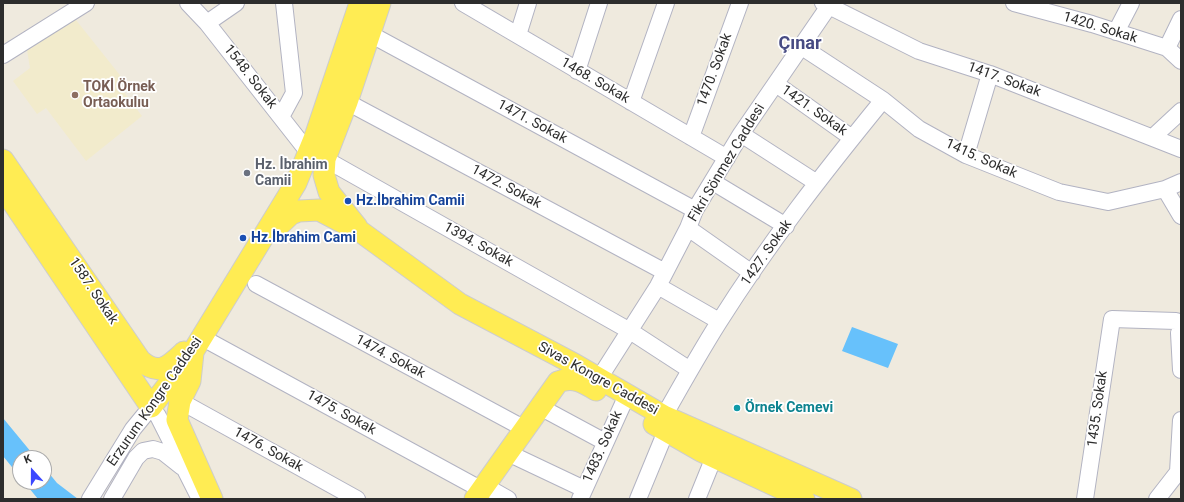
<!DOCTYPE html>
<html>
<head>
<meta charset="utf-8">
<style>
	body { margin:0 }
	#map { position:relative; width:1184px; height:502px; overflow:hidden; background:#efeade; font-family:Roboto,sans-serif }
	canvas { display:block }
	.frame { position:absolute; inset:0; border:4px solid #2d2d2d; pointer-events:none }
	.north { position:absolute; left:12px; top:450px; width:40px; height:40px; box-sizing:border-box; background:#fff; border:1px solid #ababab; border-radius:50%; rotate:339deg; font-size:11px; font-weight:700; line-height:16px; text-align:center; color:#2d2d2d }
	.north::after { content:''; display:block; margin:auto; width:14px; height:18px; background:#3b48ff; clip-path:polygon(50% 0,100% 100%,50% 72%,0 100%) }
</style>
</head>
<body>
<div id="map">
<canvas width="1184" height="502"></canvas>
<div class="frame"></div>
<div class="north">K</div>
</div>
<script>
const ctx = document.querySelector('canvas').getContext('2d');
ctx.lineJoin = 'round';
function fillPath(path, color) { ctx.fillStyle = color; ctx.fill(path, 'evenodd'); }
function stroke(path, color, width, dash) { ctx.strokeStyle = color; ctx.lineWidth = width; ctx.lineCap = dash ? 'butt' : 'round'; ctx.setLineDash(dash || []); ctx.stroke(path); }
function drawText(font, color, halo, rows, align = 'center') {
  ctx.font = font + ' Roboto,sans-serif'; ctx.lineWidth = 3.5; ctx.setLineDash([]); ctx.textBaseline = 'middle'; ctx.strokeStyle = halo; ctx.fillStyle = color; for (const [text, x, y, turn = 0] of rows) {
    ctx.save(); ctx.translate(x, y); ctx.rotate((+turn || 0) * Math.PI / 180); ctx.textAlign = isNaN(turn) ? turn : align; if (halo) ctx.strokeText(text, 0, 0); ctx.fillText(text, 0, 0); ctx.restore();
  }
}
const education = new Path2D(`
	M 72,15 L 123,79 L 117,83 L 142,116 L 86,161 L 46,108 L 37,114 L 13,81 L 30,68 L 27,50 L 30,43 Z`);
const water = new Path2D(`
	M 852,327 L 898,344 L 888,368 L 842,351 Z
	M 3,418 L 36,458 L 20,458 L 20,477 L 3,456 Z
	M 44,467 L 57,483 L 78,499 L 38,499 L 24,482 L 44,482 Z`);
const minor = new Path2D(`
	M 188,3 L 207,23 L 309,153
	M 463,3 L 727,158
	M 823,3 L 919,51 L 990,74 L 1181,149
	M 1014,3 L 1092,24 L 1167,48 L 1181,61
	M 207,23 L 236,3
	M 1116,32 L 1131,3
	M 370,34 L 695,210
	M 518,35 L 528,3
	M 802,47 L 883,100 L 919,129 L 966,155 L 1059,192 L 1108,202 L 1165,189 L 1181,182
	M 1167,48 L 1181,19
	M 3,55 L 86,3
	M 577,71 L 599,3
	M 776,84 L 852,138
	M 347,102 L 665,272
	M 631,102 L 666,3
	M 281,117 L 294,93 L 284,3
	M 741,134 L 817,183
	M 691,137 L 740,3
	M 1153,137 L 1181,111
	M 966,155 L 990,74
	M 325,159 L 630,331 L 690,370
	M 713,182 L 786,226
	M 1165,189 L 1181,216
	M 688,228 L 752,273
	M 256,284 L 525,429
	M 658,286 L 719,321
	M 1181,330 L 1179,333 L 1181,370
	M 201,337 L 482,490
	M 593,388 L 658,286 L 688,228 L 695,210 L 741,134 L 831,3
	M 180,401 L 357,499
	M 540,407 L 605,442
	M 664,416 C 682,384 700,352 719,322 C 768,244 825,171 883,100
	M 508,453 L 584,489
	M 485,486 L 508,499
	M 90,499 L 133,429 L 151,407 L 158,416 L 200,499
	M 112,499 L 136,458 L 143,451 L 153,449 L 163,452 L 182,467
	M 580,499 L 627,395
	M 638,499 L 666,431
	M 697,499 L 714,457
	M 1085,499 L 1112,319 L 1176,321 L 1181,327
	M 1157,499 L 1178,472 L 1181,420`);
const major = new Path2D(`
	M 3,160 L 140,360 C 159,377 169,366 184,352
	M 3,188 L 151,407 L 191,355 L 296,183 L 316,134 L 360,3
	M 357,227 L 329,192 L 324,175 L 325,159 L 347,102 L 380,3
	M 274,230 L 291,214 L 299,211 L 319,210 L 361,232 L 460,304 L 574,364 L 664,416 L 851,499
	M 193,353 L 190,381 L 180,401 L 177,420 L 212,499
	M 558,382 C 573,376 583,382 596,390
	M 654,424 L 701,451 L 804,499
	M 475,499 L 558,382`);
const markers = [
	[75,95,4,"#8d6e63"],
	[247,173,4,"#6b7280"],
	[348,201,4,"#1a4fb4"],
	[243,238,4,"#1a4fb4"],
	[737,408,4,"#0f9aa8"]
];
const streetNames = [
	["1420. Sokak",1100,28,17],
	["1470. Sokak",715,70,-70],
	["1548. Sokak",250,77,52],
	["1417. Sokak",1004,80,20],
	["1468. Sokak",595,81,30],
	["1421. Sokak",814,111,35],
	["1471. Sokak",532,122,28],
	["1415. Sokak",981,159,24],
	["Fikri Sönmez Caddesi",727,163,-59],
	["1472. Sokak",506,187,28],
	["1394. Sokak",478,245,29],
	["1427. Sokak",767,253,-55],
	["1587. Sokak",93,291,56],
	["1474. Sokak",390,357,28],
	["Sivas Kongre Caddesi",598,379,29],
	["Erzurum Kongre Caddesi",155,402,-55],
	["1435. Sokak",1098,409,-82],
	["1475. Sokak",341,413,29],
	["1483. Sokak",603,447,-66],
	["1476. Sokak",268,450,29]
];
const educationNames = [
	["TOKİ Örnek",83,87],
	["Ortaokulıu",83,103]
];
const worshipNames = [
	["Hz. İbrahim",255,165],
	["Camii",255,181]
];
const transitNames = [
	["Hz.İbrahim Camii",356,201],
	["Hz.İbrahim Cami",251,238]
];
const cultureNames = [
	["Örnek Cemevi",745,408]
];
const districtNames = [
	["Çınar",800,44]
];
fillPath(education, '#f2ebcc');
fillPath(water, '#67c1fb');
stroke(minor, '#b2b3c2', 18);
stroke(major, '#cdcdcd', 23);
stroke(minor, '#fff', 16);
stroke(major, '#ffec53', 21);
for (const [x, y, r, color] of markers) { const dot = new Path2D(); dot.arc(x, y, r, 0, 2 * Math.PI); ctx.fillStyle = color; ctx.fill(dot); stroke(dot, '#fff', 1.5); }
drawText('14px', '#2d2d2d', '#fff', streetNames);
drawText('bold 14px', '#785e54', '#fff', educationNames, 'left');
drawText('bold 14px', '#5b616d', '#fff', worshipNames, 'left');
drawText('bold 14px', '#164399', '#fff', transitNames, 'left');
drawText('bold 14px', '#0d838f', '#fff', cultureNames, 'left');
drawText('bold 18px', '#474b83', '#fff', districtNames);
</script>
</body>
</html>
